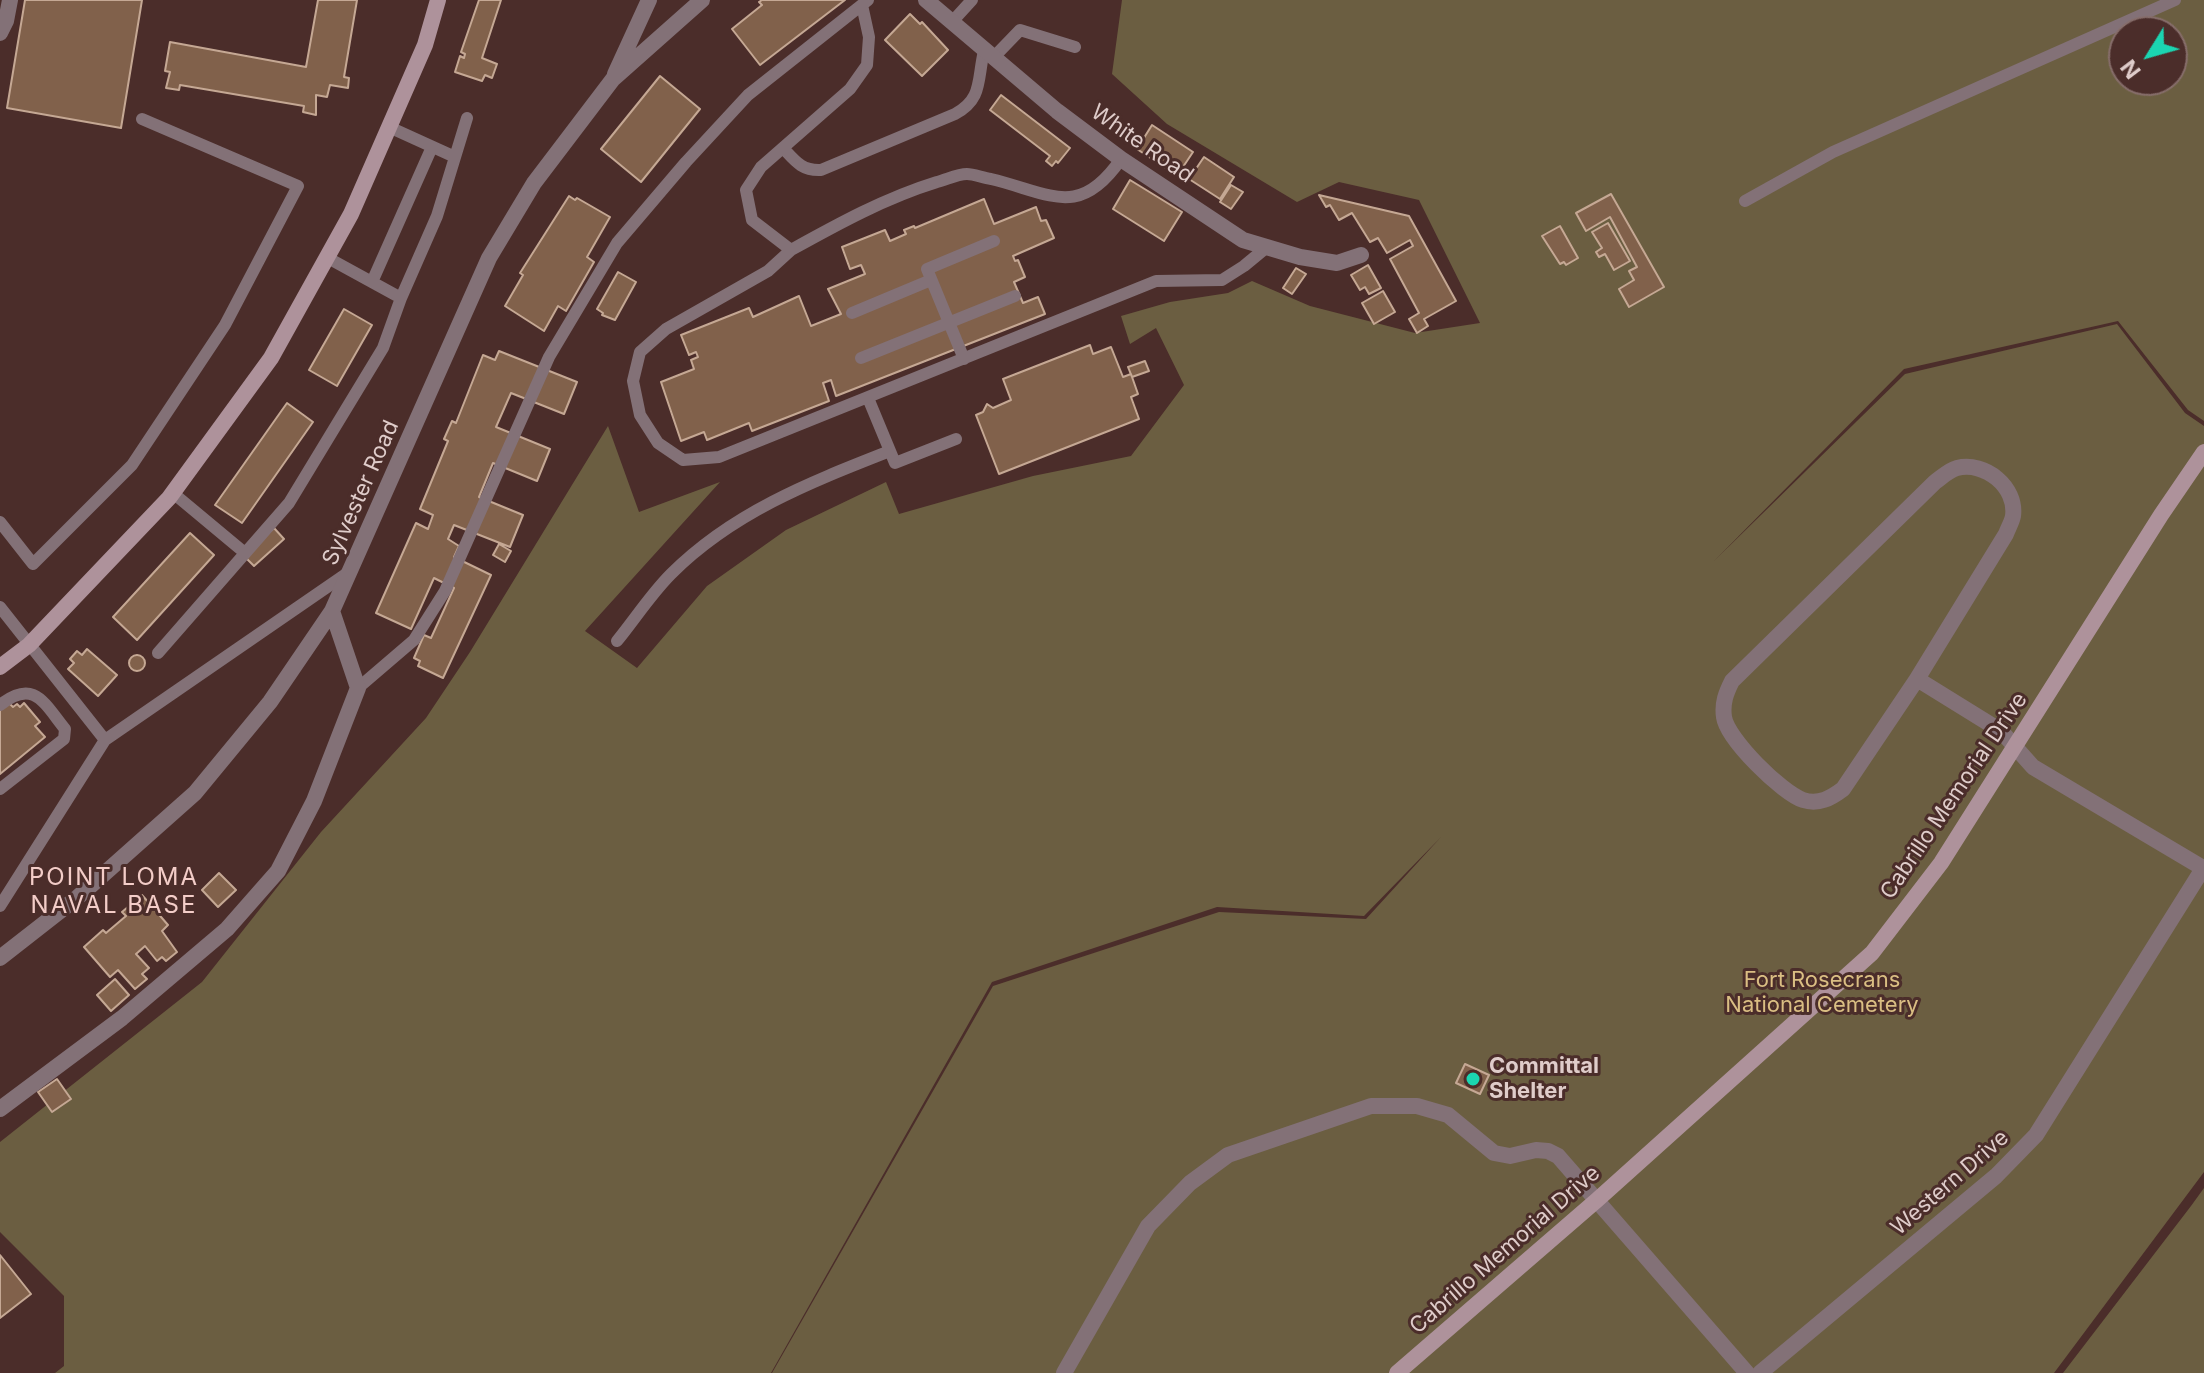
<!DOCTYPE html>
<html>
<head>
<meta charset="utf-8">
<style>
	body { margin:0 }
	#map { position:relative; width:2204px; height:1373px; overflow:hidden; background:#4b2d2a; font-family:Inter,sans-serif }
	canvas { display:block }
	.north { position:absolute; left:2108px; top:16px; width:80px; height:80px; box-sizing:border-box; background:#4b2d2a; border:2px solid #866d6a; border-radius:50%; rotate:233deg; font-size:22px; font-weight:700; line-height:32px; text-align:center; color:#dfccca }
	.north::after { content:''; display:block; margin:auto; width:28px; height:36px; background:#1bd5b1; clip-path:polygon(50% 0,100% 100%,50% 72%,0 100%) }
</style>
</head>
<body>
<div id="map">
<canvas width="2204" height="1373"></canvas>
<div class="north">N</div>
</div>
<script>
const ctx = document.querySelector('canvas').getContext('2d');
ctx.lineJoin = 'round';
function fillPath(path, color) { ctx.fillStyle = color; ctx.fill(path, 'evenodd'); }
function stroke(path, color, width, dash) { ctx.strokeStyle = color; ctx.lineWidth = width; ctx.lineCap = dash ? 'butt' : 'round'; ctx.setLineDash(dash || []); ctx.stroke(path); }
function drawText(font, color, halo, rows, align = 'center') {
  ctx.font = font + ' Inter,sans-serif'; ctx.lineWidth = 6; ctx.setLineDash([]); ctx.textBaseline = 'middle'; ctx.strokeStyle = halo; ctx.fillStyle = color; for (const [text, x, y, turn = 0] of rows) {
    ctx.save(); ctx.translate(x, y); ctx.rotate((+turn || 0) * Math.PI / 180); ctx.textAlign = isNaN(turn) ? turn : align; if (halo) ctx.strokeText(text, 0, 0); ctx.fillText(text, 0, 0); ctx.restore();
  }
}
const green = new Path2D(`
	M 1122,0 L 2204,0 L 2204,421 L 2188,410 L 2118,321 L 1904,369 L 1714,561 L 1905,374 L 2117,324 L 2185,413 L 2204,426 L 2204,1172 L 2054,1373 L 772,1373 L 993,986 L 1219,912 L 1366,919 L 1441,837 L 1364,916 L 1217,907 L 992,982 L 771,1373 L 55,1373 L 64,1366 L 64,1296 L 0,1232 L 0,1142 L 202,982 L 321,832 L 426,718 L 470,652 L 608,426 L 639,512 L 720,482 L 585,631 L 637,668 L 707,586 L 786,530 L 886,482 L 899,514 L 1033,476 L 1131,456 L 1184,385 L 1156,328 L 1130,344 L 1121,316 L 1170,302 L 1228,293 L 1252,281 L 1310,306 L 1415,333 L 1480,323 L 1419,200 L 1339,182 L 1297,202 L 1167,124 L 1112,74 ZM 2124,32 L 2172,32 L 2172,80 L 2124,80 Z
	M 2204,1188 L 2204,1373 L 2063,1373 L 2191,1206 Z`);
const building = new Path2D(`
	M 25,0 L 142,0 L 121,128 L 7,108 Z
	M 318,0 L 357,0 L 344,77 L 349,78 L 348,88 L 330,85 L 327,97 L 316,95 L 316,115 L 303,112 L 304,106 L 180,85 L 179,90 L 166,88 L 170,72 L 165,71 L 170,42 L 306,67 Z
	M 479,0 L 501,0 L 482,58 L 497,64 L 492,78 L 485,75 L 482,81 L 455,72 L 460,56 L 464,58 L 465,54 L 461,52 Z
	M 762,0 L 845,0 L 760,65 L 732,29 L 762,5 L 759,2 Z
	M 910,14 L 920,24 L 922,22 L 948,50 L 922,76 L 885,40 Z
	M 660,76 L 700,109 L 641,182 L 601,149 Z
	M 1001,95 L 1070,148 L 1058,163 L 1056,161 L 1052,166 L 1046,161 L 1050,156 L 990,110 Z
	M 1152,125 L 1193,152 L 1177,176 L 1137,149 Z
	M 1204,157 L 1234,177 L 1220,199 L 1189,179 Z
	M 1130,180 L 1182,212 L 1164,241 L 1113,209 Z
	M 1231,185 L 1243,192 L 1231,209 L 1220,202 Z
	M 1611,194 L 1664,287 L 1629,307 L 1619,289 L 1634,280 L 1629,271 L 1637,267 L 1610,217 L 1586,231 L 1576,213 Z
	M 1319,195 L 1409,216 L 1456,301 L 1424,319 L 1428,326 L 1417,333 L 1409,319 L 1419,313 L 1390,259 L 1413,246 L 1410,240 L 1387,253 L 1378,238 L 1370,242 L 1352,213 L 1339,220 L 1330,205 L 1326,207 Z
	M 569,196 L 575,200 L 577,198 L 610,217 L 587,257 L 594,262 L 566,311 L 558,306 L 544,331 L 505,306 L 523,275 L 520,273 Z
	M 984,199 L 994,224 L 1036,207 L 1041,221 L 1046,220 L 1054,238 L 1013,256 L 1015,261 L 1018,260 L 1025,277 L 1014,282 L 1023,303 L 1038,297 L 1045,314 L 836,396 L 831,380 L 823,383 L 829,401 L 752,431 L 749,423 L 707,440 L 704,432 L 681,441 L 661,382 L 694,369 L 691,360 L 698,357 L 696,352 L 689,355 L 681,335 L 749,308 L 753,317 L 799,296 L 811,326 L 841,314 L 828,289 L 865,274 L 861,265 L 850,269 L 842,247 L 885,230 L 890,241 L 906,234 L 904,230 L 914,226 L 915,228 Z
	M 1608,223 L 1630,261 L 1614,270 L 1605,254 L 1599,257 L 1596,252 L 1602,248 L 1592,232 Z
	M 1560,226 L 1578,258 L 1566,265 L 1564,262 L 1560,264 L 1542,236 Z
	M 1368,265 L 1381,288 L 1369,294 L 1365,287 L 1360,290 L 1351,275 Z
	M 1296,268 L 1306,274 L 1292,294 L 1283,288 Z
	M 618,272 L 636,282 L 615,320 L 602,315 L 603,313 L 597,309 Z
	M 1383,291 L 1395,312 L 1374,324 L 1362,303 Z
	M 344,309 L 372,325 L 337,386 L 309,370 Z
	M 1090,345 L 1093,354 L 1111,347 L 1123,377 L 1131,374 L 1138,394 L 1131,397 L 1139,419 L 999,474 L 976,415 L 983,412 L 987,404 L 993,408 L 1011,400 L 1003,379 Z
	M 499,351 L 577,382 L 564,414 L 511,393 L 496,427 L 550,449 L 537,481 L 493,463 L 479,497 L 523,515 L 510,547 L 454,525 L 448,539 L 459,546 L 454,557 L 491,575 L 443,678 L 418,666 L 420,661 L 414,658 L 424,635 L 431,638 L 454,588 L 434,578 L 411,629 L 376,613 L 416,523 L 428,529 L 433,515 L 420,509 L 448,441 L 444,439 L 452,421 L 456,423 L 483,355 L 495,360 Z
	M 1145,361 L 1149,371 L 1132,377 L 1128,367 Z
	M 287,403 L 313,422 L 242,523 L 215,505 Z
	M 274,528 L 284,539 L 254,566 L 244,556 Z
	M 190,533 L 214,555 L 137,640 L 113,617 Z
	M 499,544 L 511,551 L 505,562 L 493,555 Z
	M 87,649 L 117,675 L 98,696 L 68,669 L 74,663 L 70,659 L 77,651 L 82,655 Z
	M129 663a8 8 0 1 1 16 0a8 8 0 1 1-16 0Z
	M 9,703 L 13,707 L 17,704 L 20,707 L 24,703 L 40,722 L 35,726 L 45,737 L 0,774 L 0,710 Z
	M 219,873 L 236,890 L 218,907 L 202,890 Z
	M 142,895 L 168,925 L 162,931 L 177,952 L 166,961 L 162,957 L 157,961 L 145,946 L 136,954 L 149,968 L 142,974 L 147,979 L 135,989 L 118,970 L 110,977 L 84,947 L 103,930 L 106,933 L 126,916 L 122,912 Z
	M 115,979 L 129,995 L 111,1011 L 97,995 Z
	M 1465,1064 L 1489,1075 L 1480,1094 L 1456,1083 Z
	M 57,1079 L 71,1099 L 52,1112 L 38,1092 Z
	M 0,1255 L 31,1294 L 0,1318 Z`);
const lane = new Path2D(`
	M 862,5 L 869,37 L 867,65 L 850,89 L 761,167 L 746,190 L 752,220 L 791,250 C 838,224 885,198 937,182 C 946,180 957,174 967,174 C 974,174 983,178 991,179 C 1050,193 1079,220 1121,159
	M 951,23 L 972,0
	M 993,58 L 1020,30 L 1075,47
	M 389,127 L 455,157
	M 783,148 C 795,161 802,171 821,170 L 955,114 C 983,99 977,80 984,51
	M 1745,201 L 1833,152 L 2175,0
	M 791,250 L 768,271 L 666,329 L 640,352 L 633,381 L 640,415 L 658,443 L 683,460 L 719,457 L 1156,281 L 1222,280 L 1244,266 L 1267,247
	M 328,258 L 401,298 L 437,216 L 467,118
	M 372,282 L 432,147
	M 852,313 L 931,280
	M 861,358 L 1015,296
	M 964,359 L 927,269 L 994,241
	M 868,398 L 895,463 L 956,439
	M 173,493 L 245,553
	M 0,522 L 33,564 L 132,465 L 225,325 L 298,186 L 142,119
	M 0,607 L 105,740
	M 617,641 C 635,619 651,594 671,574 C 733,512 811,482 890,451
	M 158,653 L 289,503 L 383,348 L 401,298
	M 358,688 L 414,640 L 445,591 L 549,357 L 617,243 L 686,162 L 748,95 L 868,0
	M 0,705 C 34,678 44,703 65,729 L 64,739 L 0,789
	M 0,906 L 105,740 L 349,572`);
const street = new Path2D(`
	M 926,0 L 1057,111 L 1121,159 L 1243,240 L 1300,257 L 1337,263 L 1361,255
	M 0,33 L 6,21 L 10,0
	M 615,74 L 649,0
	M 1917,679 L 2006,534 C 2008,528 2012,522 2013,516 C 2017,487 1985,461 1957,468 C 1949,470 1942,477 1935,482 L 1732,681 C 1726,693 1722,703 1724,717 C 1727,739 1782,793 1803,800 C 1819,805 1831,798 1843,789 L 1917,679 L 2001,731 L 2033,767 L 2203,868
	M 0,958 L 78,897 L 195,793 L 270,702 L 332,611 L 489,258 L 534,183 L 613,79 L 702,0
	M 0,1109 L 122,1018 L 227,929 L 278,871 L 314,801 L 358,688 L 332,611
	M 1064,1373 L 1148,1226 L 1190,1183 L 1228,1155 L 1371,1106 L 1417,1106 L 1448,1115 L 1494,1153 L 1510,1156 L 1536,1150 L 1548,1151 L 1558,1156 L 1747,1373
	M 1760,1373 L 1996,1176 L 2036,1135 L 2204,867`);
const secondary = new Path2D(`
	M 0,667 L 29,645 L 169,498 L 271,358 L 351,214 L 425,45 L 438,0
	M 1397,1373 L 1597,1200 L 1872,953 L 1941,863 L 2161,515 L 2204,452`);
const markers = [
	[1473,1079,8,"#1bd5b1"]
];
const streetNames = [
	["White Road",1142,144,35],
	["Sylvester Road",361,493,-66],
	["Cabrillo Memorial Drive",1954,796,-56],
	["Western Drive",1950,1183,-41],
	["Cabrillo Memorial Drive",1505,1250,-41]
];
const parkNames = [
	["Fort Rosecrans",1822,980],
	["National Cemetery",1822,1005]
];
const poiNames = [
	["Committal",1489,1066],
	["Shelter",1489,1091]
];
const neighbourhoodNames = [
	["POINT LOMA",114,878],
	["NAVAL BASE",114,906]
];
fillPath(green, '#6b5e41');
fillPath(building, '#81614b');
stroke(building, '#c5a894', 2);
stroke(lane, '#837177', 12);
stroke(street, '#837177', 16);
stroke(secondary, '#ae929b', 16);
for (const [x, y, r, color] of markers) { const dot = new Path2D(); dot.arc(x, y, r, 0, 2 * Math.PI); ctx.fillStyle = color; ctx.fill(dot); stroke(dot, '#4b2d2a', 3); }
drawText('22px', '#dfccca', '#4b2d2a', streetNames);
drawText('22px', '#dabe83', '#4b2d2a', parkNames);
drawText('bold 22px', '#dfccca', '#4b2d2a', poiNames, 'left');
ctx.letterSpacing = '2px';
drawText('24px', '#f3cdc8', '#4b2d2a', neighbourhoodNames);
ctx.letterSpacing = '0px';
</script>
</body>
</html>
